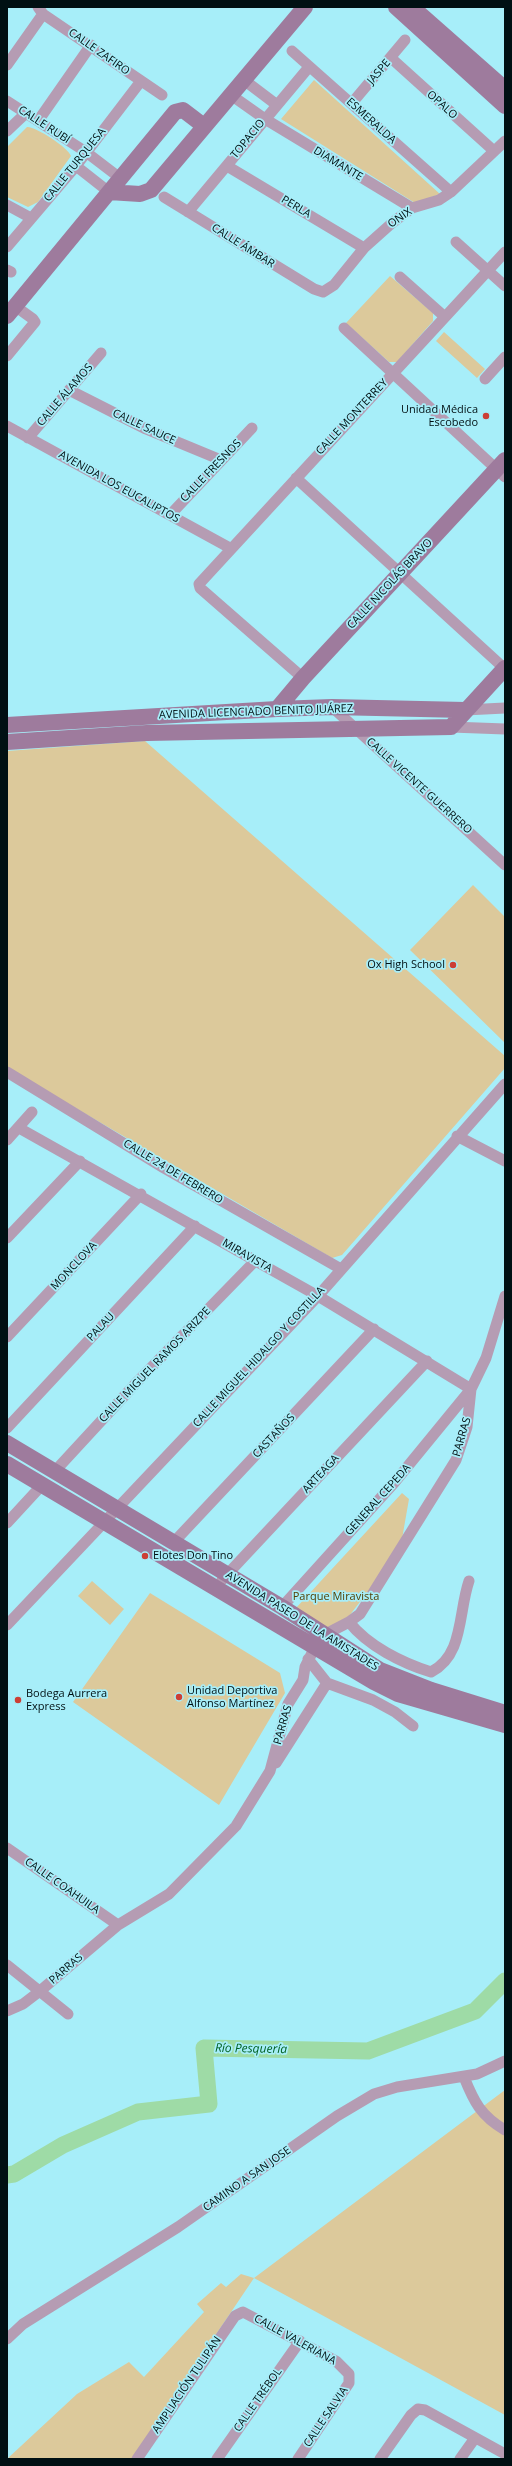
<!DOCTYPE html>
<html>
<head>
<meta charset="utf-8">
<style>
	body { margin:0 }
	#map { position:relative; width:512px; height:2466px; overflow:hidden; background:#a7eef9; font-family:"Open Sans",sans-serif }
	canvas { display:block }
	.frame { position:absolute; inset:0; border:8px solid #001013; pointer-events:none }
</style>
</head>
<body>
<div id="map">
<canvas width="512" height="2466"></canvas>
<div class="frame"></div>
</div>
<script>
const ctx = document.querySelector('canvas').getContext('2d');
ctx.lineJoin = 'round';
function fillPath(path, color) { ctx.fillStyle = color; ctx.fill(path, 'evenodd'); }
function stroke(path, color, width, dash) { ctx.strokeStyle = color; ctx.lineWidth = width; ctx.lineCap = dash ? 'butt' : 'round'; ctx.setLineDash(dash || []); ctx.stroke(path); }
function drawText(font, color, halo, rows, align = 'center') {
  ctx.font = font + ' "Open Sans",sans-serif'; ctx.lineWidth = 3.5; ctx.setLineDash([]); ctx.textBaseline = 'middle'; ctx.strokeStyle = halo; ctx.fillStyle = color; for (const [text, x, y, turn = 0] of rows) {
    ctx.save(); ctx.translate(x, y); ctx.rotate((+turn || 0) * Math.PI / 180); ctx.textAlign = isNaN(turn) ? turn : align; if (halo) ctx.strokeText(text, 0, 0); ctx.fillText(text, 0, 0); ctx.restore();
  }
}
const green = new Path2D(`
	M 314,80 L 440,194 L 415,203 L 281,119 Z
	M 27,127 C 35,126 69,148 71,156 L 38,202 L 28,207 L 7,197 L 7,147 Z
	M 390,276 L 433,313 L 433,321 L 397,362 L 389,362 L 346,323 Z
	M 444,332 L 485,369 L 477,378 L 436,341 Z
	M 145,741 L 505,1056 L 505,1068 L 342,1255 L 332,1258 L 7,1068 L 7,751 Z
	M 473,885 L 505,917 L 505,1043 L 410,950 Z
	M 402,1493 L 409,1499 L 402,1539 L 376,1581 L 336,1633 L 296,1608 Z
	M 92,1581 L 124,1609 L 110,1625 L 78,1596 Z
	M 150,1593 L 280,1673 L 285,1693 L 219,1805 L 73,1702 Z
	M 505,2090 L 505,2415 L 254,2278 L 132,2459 L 7,2459 L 77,2394 L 129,2362 L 144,2377 L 204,2312 L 197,2304 L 221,2283 L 226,2287 L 241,2274 L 254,2278 Z`);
const river = new Path2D(`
	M 7,2175 L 14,2174 L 63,2145 L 138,2112 L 209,2104 L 204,2048 L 368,2051 L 475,2011 L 505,1981`);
const street = new Path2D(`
	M 38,7 L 43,14 L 162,95
	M 292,51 L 451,192
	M 391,58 L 494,151
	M 7,65 L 43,14
	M 244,80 L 277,105
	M 231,95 L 265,119 L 412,208
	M 7,101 L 86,152 L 120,178
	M 352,103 L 405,40
	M 38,121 L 91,45
	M 7,131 L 26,113
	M 76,166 L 109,192
	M 227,166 L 364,248
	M 164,197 L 314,289 L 323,292 L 334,285 L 364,248 L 392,223 L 412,208 L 439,200 L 451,192 L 505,141
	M 7,205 L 31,218
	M 188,212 L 309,67
	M 456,242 L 505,286
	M 7,247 L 76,166 L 141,81
	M 7,270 L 11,272
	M 400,277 L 445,317
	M 344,328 L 505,477
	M 7,356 L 35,322 L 33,319 L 15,306
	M 485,379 L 505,357
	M 69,390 L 146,429 L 221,460
	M 7,426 L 230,548
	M 28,438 L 101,353
	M 296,478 L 505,669
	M 170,515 L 252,428
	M 303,678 L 200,588 L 199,584 L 505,252
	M 332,707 L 505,865
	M 465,710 L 505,708
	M 451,727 L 505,729
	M 7,1072 L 164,1168 L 341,1269
	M 19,1128 L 318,1296 L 471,1389 L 394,1483 L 282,1607
	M 457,1136 L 505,1161
	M 7,1140 L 32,1112
	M 7,1238 L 80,1161
	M 7,1337 L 141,1194
	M 7,1428 L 195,1226
	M 55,1471 L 138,1381 L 255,1261
	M 7,1523 L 42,1485
	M 173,1543 L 374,1329
	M 222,1580 L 427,1361
	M 349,1622 C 368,1646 402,1663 431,1672 C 464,1655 458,1613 469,1581
	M 7,1625 L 318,1296 L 505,1084
	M 308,1659 L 327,1683 L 373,1700 L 395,1712 L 413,1726
	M 276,1763 L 327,1683
	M 7,1848 L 118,1925
	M 7,1965 L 68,2014
	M 7,2011 L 23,2004 L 40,1991 L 118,1925 L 169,1894 L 236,1826 L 270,1771 L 288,1704 L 303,1680 L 305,1667 L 314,1649 L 324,1635 L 349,1622 L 360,1614 L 456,1460 L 467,1427 L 471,1389 L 486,1358 L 505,1296
	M 464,2077 C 474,2102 481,2116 505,2130
	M 7,2339 L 23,2324 L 178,2227 L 337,2116 L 374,2094 L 397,2087 L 477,2074 L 505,2061
	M 137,2459 L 235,2316 L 243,2312 L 336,2361 L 349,2374 L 349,2383 L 298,2459
	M 217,2459 L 300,2341
	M 380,2459 L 411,2415 L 418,2409 L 425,2410 L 505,2454
	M 460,2459 L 475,2438`);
const secondary = new Path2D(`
	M 396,7 L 505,106
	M 412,7 L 505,89
	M 109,192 L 140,194 L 151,190 L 305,7
	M 7,316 L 175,112 L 183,110 L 204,126
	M 277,709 L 303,678 L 505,460
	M 7,725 L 277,709 L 332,707 L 465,710
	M 7,742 L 147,733 L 451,727 L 505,668
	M 7,1443 L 282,1607 L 380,1670 L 431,1690 L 505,1713
	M 7,1464 L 374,1682 L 398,1694 L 505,1725`);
const markers = [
	[486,416,4,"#cc3e35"],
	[453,965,4,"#cc3e35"],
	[145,1556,4,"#cc3e35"],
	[179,1697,4,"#cc3e35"],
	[18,1700,4,"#cc3e35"]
];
const streetNames = [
	["CALLE ZAFIRO",99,52,35],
	["JASPE",379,72,-49],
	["OPALO",442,105,42],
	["ESMERALDA",371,121,42],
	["CALLE RUBÍ",44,125,33],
	["TOPACIO",248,139,-51],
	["DIAMANTE",338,164,31],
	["CALLE TURQUESA",75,165,-51],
	["PERLA",296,207,31],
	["ONIX",400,218,-35],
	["CALLE ÁMBAR",243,246,32],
	["CALLE ÁLAMOS",65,395,-49],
	["CALLE MONTERREY",352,417,-47],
	["CALLE SAUCE",144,427,25],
	["CALLE FRESNOS",211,471,-46],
	["AVENIDA LOS EUCALIPTOS",119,487,29],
	["CALLE NICOLÁS BRAVO",390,584,-47],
	["AVENIDA LICENCIADO BENITO JUÁREZ",256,712,-2],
	["CALLE VICENTE GUERRERO",419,786,42],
	["CALLE 24 DE FEBRERO",173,1172,31],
	["MIRAVISTA",247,1256,30],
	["MONCLOVA",74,1266,-47],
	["PALAU",101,1327,-47],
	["CALLE MIGUEL HIDALGO Y COSTILLA",259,1357,-47],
	["CALLE MIGUEL RAMOS ARIZPE",155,1365,-46],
	["CASTAÑOS",274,1436,-47],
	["PARRAS",462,1437,-74],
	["ARTEAGA",321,1474,-47],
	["GENERAL CEPEDA",378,1500,-48],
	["AVENIDA PASEO DE LA AMISTADES",302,1621,32],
	["PARRAS",283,1725,-74],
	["CALLE COAHUILA",62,1886,35],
	["PARRAS",66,1969,-41],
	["CAMINO A SAN JOSE",247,2179,-35],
	["CALLE VALERIANA",295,2340,29],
	["AMPLIACIÓN TULIPÁN",187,2385,-56],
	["CALLE TRÉBOL",258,2400,-55],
	["CALLE SALVIA",326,2417,-56]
];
const poiNames = [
	["Unidad Médica",478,410,"right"],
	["Escobedo",478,423,"right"],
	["Ox High School",445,965,"right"],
	["Elotes Don Tino",153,1556],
	["Unidad Deportiva",187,1691],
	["Alfonso Martínez",187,1704],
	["Bodega Aurrera",26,1694],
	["Express",26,1707]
];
const parkNames = [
	["Parque Miravista",336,1597]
];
const waterNames = [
	["Río Pesquería",251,2049,1]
];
fillPath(green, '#dcc99b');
stroke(river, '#9edba6', 17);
stroke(street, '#b59cb3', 11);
stroke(secondary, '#9e7b9d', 16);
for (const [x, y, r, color] of markers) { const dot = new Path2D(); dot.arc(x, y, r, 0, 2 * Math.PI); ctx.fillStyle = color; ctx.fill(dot); stroke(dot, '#a7eef9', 1.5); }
drawText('11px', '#001013', '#a7eef9', streetNames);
drawText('11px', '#001013', '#a7eef9', poiNames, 'left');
drawText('11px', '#544004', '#a7eef9', parkNames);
drawText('italic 12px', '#006121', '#a7eef9', waterNames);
</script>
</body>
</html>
